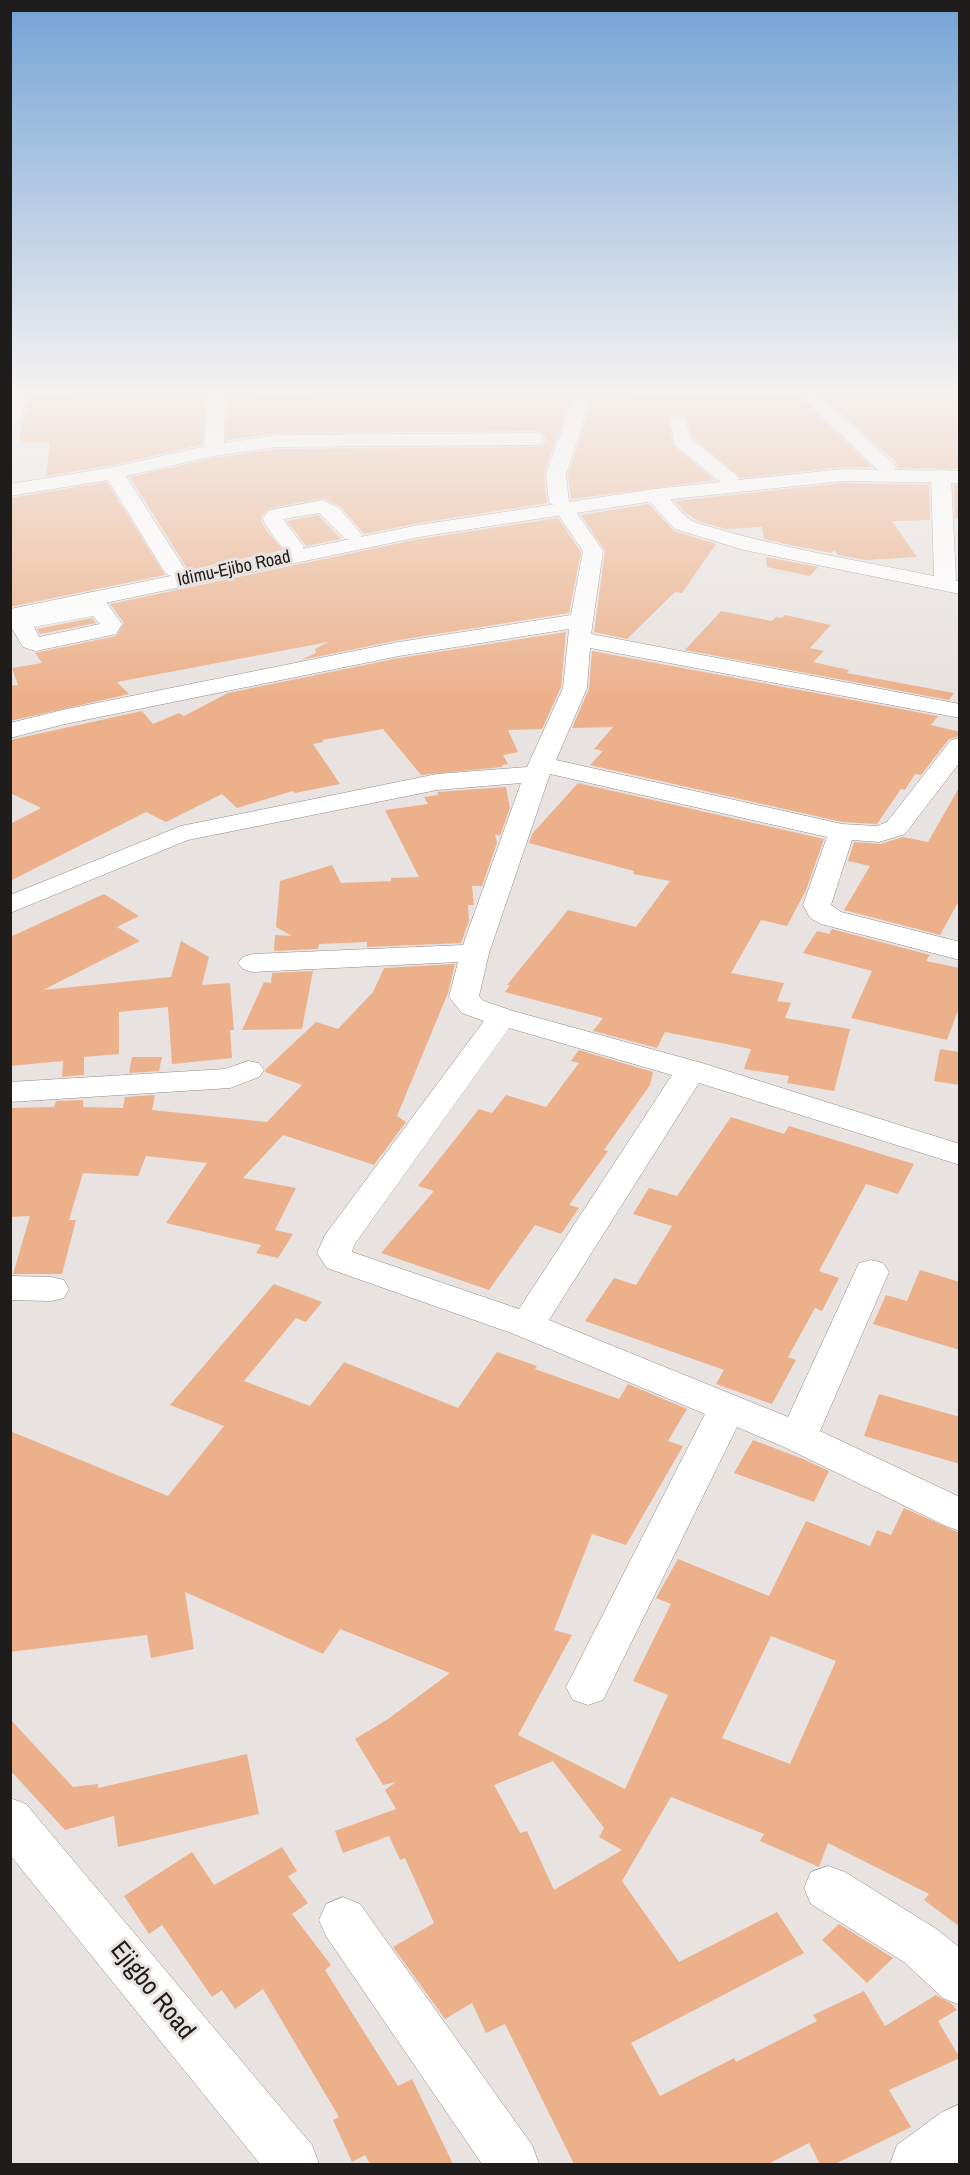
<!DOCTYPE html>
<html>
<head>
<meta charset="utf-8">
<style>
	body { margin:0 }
	#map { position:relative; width:970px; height:2175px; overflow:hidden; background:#e8e3e0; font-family:"Archivo Narrow",sans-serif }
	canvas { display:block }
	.frame { position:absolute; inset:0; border:12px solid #1f1d1c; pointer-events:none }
</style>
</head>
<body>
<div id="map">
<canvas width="970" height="2175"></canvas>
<div class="frame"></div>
</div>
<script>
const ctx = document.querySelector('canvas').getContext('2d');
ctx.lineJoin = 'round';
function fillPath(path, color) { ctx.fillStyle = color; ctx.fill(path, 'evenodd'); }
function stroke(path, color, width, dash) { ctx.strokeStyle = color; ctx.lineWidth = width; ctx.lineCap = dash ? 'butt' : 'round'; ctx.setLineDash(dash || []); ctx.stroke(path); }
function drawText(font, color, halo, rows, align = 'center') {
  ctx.font = font + ' "Archivo Narrow",sans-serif'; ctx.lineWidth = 6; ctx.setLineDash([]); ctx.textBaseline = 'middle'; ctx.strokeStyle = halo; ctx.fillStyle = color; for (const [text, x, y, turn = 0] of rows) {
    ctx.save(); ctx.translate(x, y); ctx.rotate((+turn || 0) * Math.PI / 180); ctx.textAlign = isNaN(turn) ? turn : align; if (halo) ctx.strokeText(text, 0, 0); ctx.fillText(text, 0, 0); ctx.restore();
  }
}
const building = new Path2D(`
	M 66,392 L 206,392 L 203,444 L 114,465 L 46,476 L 50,442 L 19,443 L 24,415 L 31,397 L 65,397 Z
	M 227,392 L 261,392 L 261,397 L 310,395 L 310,392 L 628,392 L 703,396 L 795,392 L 872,467 L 843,467 L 741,478 L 693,438 L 687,416 L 679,414 L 671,416 L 668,421 L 673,445 L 715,480 L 571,499 L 568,475 L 592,402 L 589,396 L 581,394 L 575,395 L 570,400 L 544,474 L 547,503 L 419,523 L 364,534 L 341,507 L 323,498 L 270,508 L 261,517 L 262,523 L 269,534 L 284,550 L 188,570 L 130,477 L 214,458 L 277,449 L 535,447 L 543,445 L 546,440 L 544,434 L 535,431 L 277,433 L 226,440 Z
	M 818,392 L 960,392 L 960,469 L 898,468 L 895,461 Z
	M 107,482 L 165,575 L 10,607 L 10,498 Z
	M 843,483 L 929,485 L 930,520 L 892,521 L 917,557 L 866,560 L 838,555 L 834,550 L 831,553 L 786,544 L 764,539 L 762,527 L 726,529 L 698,521 L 686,513 L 675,501 Z
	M 954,485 L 960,485 L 960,518 L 955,519 Z
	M 649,504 L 674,531 L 716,544 L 682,593 L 675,592 L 627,639 L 594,632 L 605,551 L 581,515 Z
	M 318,515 L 341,539 L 306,546 L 287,521 Z
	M 558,518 L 581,552 L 569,613 L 399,640 L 301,660 L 316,653 L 315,649 L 328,642 L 117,682 L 129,694 L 10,721 L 10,686 L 18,685 L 12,668 L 42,663 L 35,653 L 116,636 L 124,623 L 110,604 L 419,539 Z
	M 766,557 L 818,567 L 810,576 L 767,567 Z
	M 721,611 L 772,621 L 776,617 L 782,618 L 785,615 L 831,625 L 810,648 L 824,651 L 813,662 L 849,670 L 847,673 L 954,693 L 949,700 L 685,650 Z
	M 92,618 L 96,623 L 40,634 L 37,629 Z
	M 566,632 L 561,687 L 542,729 L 508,730 L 518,752 L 503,755 L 508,764 L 502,765 L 502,767 L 421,775 L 383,729 L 322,740 L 324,742 L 313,744 L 340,784 L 295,793 L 293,791 L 237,808 L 222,794 L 166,822 L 146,812 L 10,881 L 10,824 L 41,808 L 10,793 L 10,740 L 142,711 L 153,724 L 179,713 L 184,716 L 228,693 L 399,658 Z
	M 592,651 L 938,716 L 931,725 L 960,732 L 960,736 L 949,739 L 921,775 L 915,774 L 905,790 L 901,789 L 877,824 L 842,822 L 590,765 L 603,751 L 594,749 L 613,727 L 572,728 L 589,689 Z
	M 578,783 L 824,839 L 806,890 L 787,926 L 761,920 L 731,973 L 784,983 L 777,1001 L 791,1003 L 785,1018 L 850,1029 L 834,1091 L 787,1083 L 789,1076 L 744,1069 L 751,1049 L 665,1032 L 657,1048 L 593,1031 L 603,1018 L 505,992 L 510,985 L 507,985 L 568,910 L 636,927 L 670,881 L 633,874 L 634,871 L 529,843 L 532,834 Z
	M 960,786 L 960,899 L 940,935 L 844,910 L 870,866 L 848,861 L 854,842 L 880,844 L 903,837 L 928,842 Z
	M 506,787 L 510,808 L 500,836 L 495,834 L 497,843 L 482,886 L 472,886 L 474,905 L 468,905 L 469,921 L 461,943 L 367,947 L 367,942 L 319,944 L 318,949 L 274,951 L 275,935 L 292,936 L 276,927 L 280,881 L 332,865 L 341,883 L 391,881 L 391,878 L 419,877 L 385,810 L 428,804 L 424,797 L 439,795 L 437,792 Z
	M 104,894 L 139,916 L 117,927 L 140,941 L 43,990 L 171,977 L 181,941 L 209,957 L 202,985 L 230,983 L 234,1030 L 230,1030 L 232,1058 L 172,1064 L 168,1007 L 119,1012 L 119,1054 L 84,1057 L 84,1075 L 62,1077 L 63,1061 L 10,1066 L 10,937 Z
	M 832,929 L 930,955 L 926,961 L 960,968 L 960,1005 L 947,1040 L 851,1018 L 872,971 L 803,953 L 817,931 L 829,934 Z
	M 455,964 L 448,993 L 397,1116 L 406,1122 L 374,1165 L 283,1135 L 243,1178 L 296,1188 L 275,1230 L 293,1234 L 278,1258 L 256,1253 L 261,1245 L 166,1223 L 207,1163 L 146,1156 L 138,1176 L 83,1173 L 69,1220 L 76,1220 L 62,1274 L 13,1274 L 30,1216 L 10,1217 L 10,1108 L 54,1107 L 56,1101 L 83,1100 L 83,1107 L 123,1108 L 125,1097 L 155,1095 L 152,1110 L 267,1122 L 302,1085 L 265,1072 L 266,1069 L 316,1022 L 338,1029 L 373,992 L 384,968 Z
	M 313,971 L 302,1029 L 242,1030 L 264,982 L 271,983 L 272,973 Z
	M 940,1049 L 960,1052 L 960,1085 L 934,1081 Z
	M 579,1050 L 653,1072 L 650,1085 L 604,1150 L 608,1151 L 569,1205 L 579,1208 L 561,1234 L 535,1225 L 489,1290 L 381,1253 L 434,1191 L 418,1186 L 479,1109 L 492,1113 L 506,1095 L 546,1107 L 579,1063 L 571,1061 Z
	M 132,1057 L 162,1057 L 159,1071 L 129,1073 Z
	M 731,1117 L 784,1134 L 789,1126 L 914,1164 L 898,1194 L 866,1184 L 819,1271 L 839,1278 L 822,1311 L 815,1308 L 788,1357 L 796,1360 L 772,1404 L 716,1384 L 724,1370 L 585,1321 L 614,1278 L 636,1285 L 672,1226 L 633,1214 L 649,1188 L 677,1196 Z
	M 920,1270 L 960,1282 L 960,1350 L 873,1324 L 886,1295 L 907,1301 Z
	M 274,1284 L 322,1302 L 306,1322 L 296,1318 L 244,1381 L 310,1406 L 344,1362 L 458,1408 L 497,1352 L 537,1366 L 535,1369 L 619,1399 L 628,1384 L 687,1409 L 668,1441 L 683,1446 L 626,1545 L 592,1534 L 554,1630 L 572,1635 L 518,1735 L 625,1789 L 668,1695 L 633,1681 L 671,1604 L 656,1598 L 678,1559 L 769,1596 L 806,1521 L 870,1546 L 877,1530 L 891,1535 L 904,1508 L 960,1533 L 960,1927 L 924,1900 L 929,1894 L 828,1843 L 819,1867 L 760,1841 L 764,1834 L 671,1797 L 622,1881 L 679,1962 L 777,1912 L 804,1953 L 631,2043 L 660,2096 L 734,2058 L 736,2062 L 817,2021 L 813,2015 L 864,1991 L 885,2026 L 936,1995 L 952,2004 L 957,2010 L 938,2021 L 960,2058 L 889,2090 L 911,2127 L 835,2164 L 820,2164 L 809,2143 L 768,2164 L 574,2164 L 505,2024 L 486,2033 L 472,2003 L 445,2019 L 393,1947 L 434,1923 L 405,1858 L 400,1860 L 389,1836 L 343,1853 L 335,1831 L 396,1809 L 385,1790 L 396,1782 L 383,1785 L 355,1739 L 388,1719 L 450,1673 L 340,1629 L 323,1654 L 185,1592 L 194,1649 L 151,1658 L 147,1635 L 10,1652 L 10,1431 L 168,1496 L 224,1426 L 170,1405 ZM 771,1636 L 836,1661 L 790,1764 L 722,1738 ZM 553,1761 L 604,1828 L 599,1837 L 622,1850 L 554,1890 L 527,1831 L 520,1833 L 494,1785 Z
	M 879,1394 L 960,1417 L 960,1464 L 864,1436 Z
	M 753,1440 L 803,1459 L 829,1471 L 814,1502 L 734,1473 Z
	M 10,1719 L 73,1787 L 98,1784 L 98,1788 L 247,1754 L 259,1814 L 118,1847 L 114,1816 L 65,1830 L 10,1770 Z
	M 282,1847 L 297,1871 L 288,1876 L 308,1903 L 292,1914 L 331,1965 L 325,1970 L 398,2086 L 412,2079 L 453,2164 L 370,2164 L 365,2155 L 352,2162 L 333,2120 L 339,2117 L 263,1989 L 235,2009 L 222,1990 L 212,1997 L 162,1925 L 149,1934 L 124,1896 L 192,1852 L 214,1885 Z
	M 839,1924 L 893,1958 L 867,1983 L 822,1940 Z`);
const minor = new Path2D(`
	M 12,392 L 30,392 L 19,421 L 16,425 L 10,426 Z
	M 208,392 L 225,392 L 224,443 L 277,435 L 535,433 L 542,435 L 544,439 L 542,443 L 535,445 L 277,447 L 214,456 L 126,476 L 186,571 L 182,575 L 175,577 L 168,575 L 164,571 L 108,480 L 10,496 L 10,484 L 114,467 L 205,446 Z
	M 797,392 L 815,392 L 893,463 L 896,467 L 893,471 L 879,471 Z
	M 581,396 L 587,397 L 590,401 L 566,475 L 569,502 L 567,505 L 572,506 L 603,551 L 591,634 L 960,704 L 960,718 L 590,648 L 587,688 L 556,760 L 842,824 L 877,826 L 887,822 L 951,740 L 960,738 L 960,762 L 905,834 L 879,842 L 852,840 L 831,905 L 841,912 L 960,942 L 960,960 L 821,924 L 810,918 L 803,905 L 827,837 L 550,774 L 489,953 L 479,996 L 484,1001 L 513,1011 L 702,1063 L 960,1144 L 960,1165 L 699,1083 L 549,1320 L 788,1417 L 859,1263 L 871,1260 L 883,1263 L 889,1272 L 820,1431 L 960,1497 L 960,1531 L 946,1526 L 784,1447 L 737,1427 L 603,1700 L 588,1705 L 573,1700 L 566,1687 L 705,1414 L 514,1334 L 327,1268 L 317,1253 L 325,1235 L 484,1021 L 462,1013 L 449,997 L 458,962 L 253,972 L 243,969 L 238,963 L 243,957 L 253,954 L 463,945 L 521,783 L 437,790 L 188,840 L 10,913 L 10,895 L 181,826 L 437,774 L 527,767 L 563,688 L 569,629 L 399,656 L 65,724 L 10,738 L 10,723 L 62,710 L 399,642 L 571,615 L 583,551 L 555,510 L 557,507 L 549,502 L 546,475 L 572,401 L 575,397 ZM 509,1028 L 672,1075 L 519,1309 L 352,1252 L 354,1245 Z
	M 679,416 L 685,417 L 691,439 L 736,475 L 739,479 L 736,483 L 722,483 L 675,445 L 670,421 L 673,417 Z
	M 941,469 L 948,471 L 951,475 L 956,581 L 960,581 L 960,594 L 744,550 L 675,529 L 644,495 L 647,491 C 669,485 678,517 697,523 C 775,547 855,560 934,576 L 931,475 L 934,471 Z
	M 323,500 L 339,508 L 362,535 L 359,539 L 345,539 L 319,513 L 283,519 L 304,547 L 301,551 C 283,556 273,535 264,522 L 263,518 L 270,510 Z
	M 92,592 L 100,594 L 122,624 L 116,634 L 36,651 L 23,647 L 10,625 L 10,610 L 24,610 L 27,615 L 85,604 L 81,599 L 84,594 ZM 93,616 L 100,624 L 39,637 L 34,627 Z
	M 248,1061 L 259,1063 L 264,1070 L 259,1077 L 230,1088 L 10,1102 L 10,1082 L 225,1069 Z
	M 10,1276 L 51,1277 L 64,1280 L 69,1289 L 64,1298 L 51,1301 L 10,1300 Z
	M 10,1798 L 26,1804 L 312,2145 L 319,2164 L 260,2164 L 10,1855 Z
	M 828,1866 L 845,1872 L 938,1930 L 960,1948 L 960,2005 L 943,1998 L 904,1962 L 811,1904 L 804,1888 L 811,1872 Z
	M 343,1897 L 360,1904 L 532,2145 L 539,2164 L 482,2164 L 326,1936 L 319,1920 L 326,1904 Z
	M 960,2104 L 960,2163 L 890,2164 L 897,2145 L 942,2112 Z`);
const major = new Path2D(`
	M 843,469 L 960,471 L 960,483 L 843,481 L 654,501 L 419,537 L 10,623 L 10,609 L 419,525 L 654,489 Z`);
const farStreetnames = [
	["Idimu-Ejibo Road",234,569,-12]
];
const nearStreetnames = [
	["Ejigbo Road",152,1991,51]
];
fillPath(building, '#ecb18b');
stroke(minor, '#8f8a87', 1);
stroke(major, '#8f8a87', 1);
fillPath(minor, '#fff');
fillPath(major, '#fff');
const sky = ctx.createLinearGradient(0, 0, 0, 696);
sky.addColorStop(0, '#74a3d6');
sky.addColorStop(0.56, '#f5f2f1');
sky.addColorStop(1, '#f5f2f100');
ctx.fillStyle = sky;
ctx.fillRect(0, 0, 970, 696);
drawText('18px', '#1f1d1c', '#e8e3e0', farStreetnames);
drawText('26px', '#1f1d1c', '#e8e3e0', nearStreetnames);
</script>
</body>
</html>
